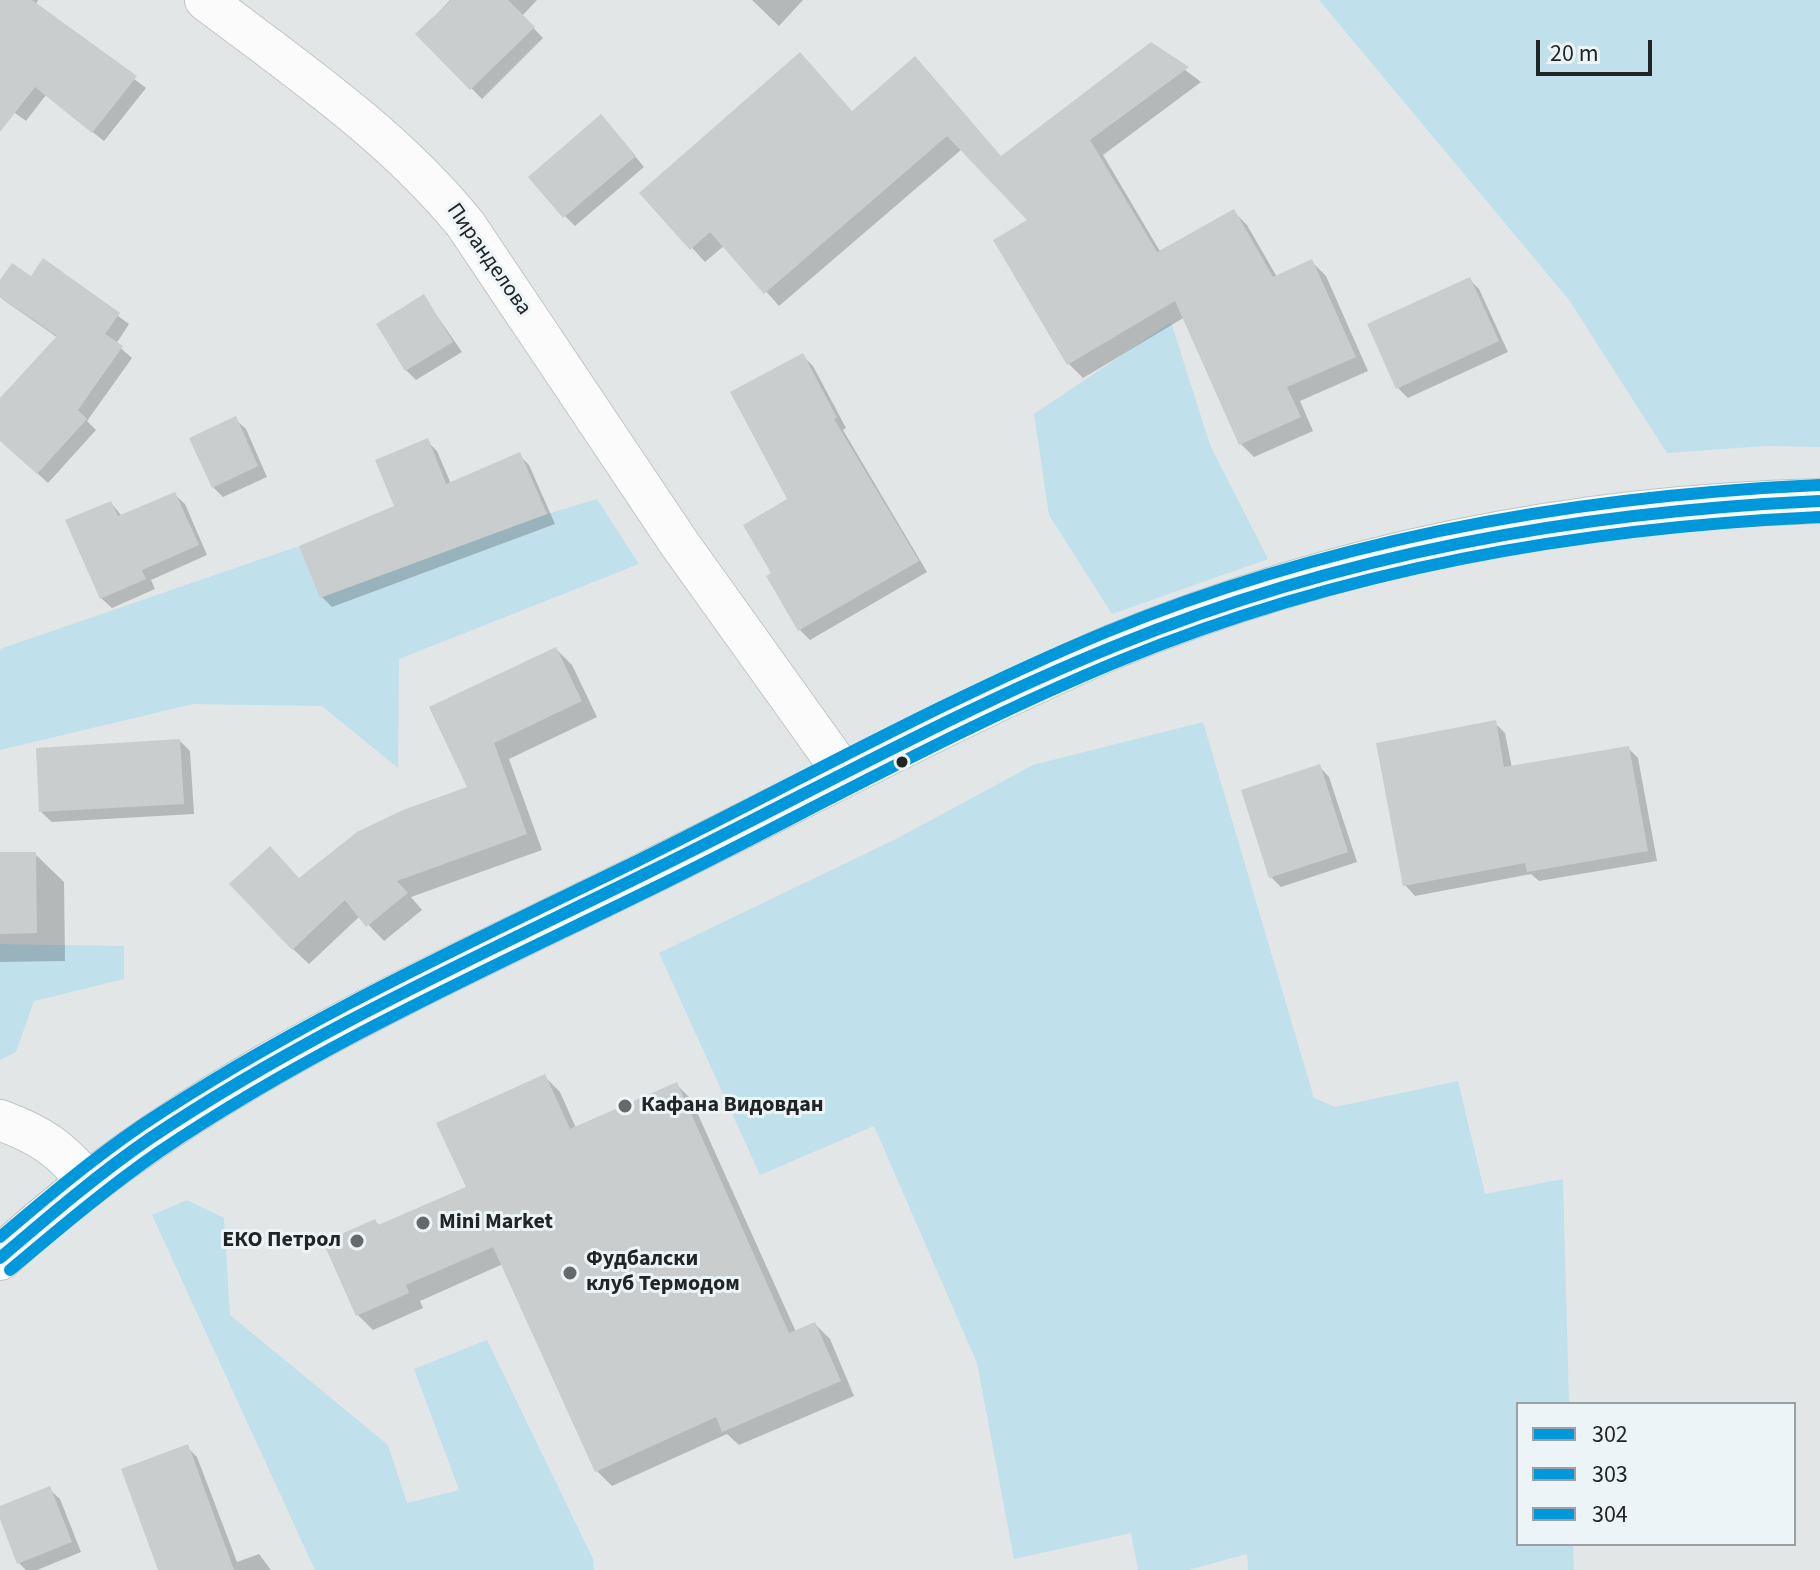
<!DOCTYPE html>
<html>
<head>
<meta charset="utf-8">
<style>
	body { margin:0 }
	#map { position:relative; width:1820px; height:1570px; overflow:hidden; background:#e2e6e7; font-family:"Source Sans 3",sans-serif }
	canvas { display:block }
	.legend { position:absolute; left:1516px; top:1402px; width:280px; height:144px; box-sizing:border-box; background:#ecf4f7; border:2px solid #9ba1a3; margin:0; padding:10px 14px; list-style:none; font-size:24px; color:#222526 }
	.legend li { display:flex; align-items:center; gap:16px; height:40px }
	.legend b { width:40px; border:2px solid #9ba1a3 }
	.scale { position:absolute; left:1536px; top:40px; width:116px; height:36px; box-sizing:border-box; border:4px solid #222526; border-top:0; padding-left:10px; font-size:24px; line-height:28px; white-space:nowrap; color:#222526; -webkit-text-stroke:6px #ecf4f7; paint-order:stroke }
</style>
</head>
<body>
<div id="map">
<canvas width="1820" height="1570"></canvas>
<ul class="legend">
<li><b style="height:10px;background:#0098da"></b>302</li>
<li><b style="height:10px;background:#0098da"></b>303</li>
<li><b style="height:10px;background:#0098da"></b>304</li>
</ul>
<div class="scale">20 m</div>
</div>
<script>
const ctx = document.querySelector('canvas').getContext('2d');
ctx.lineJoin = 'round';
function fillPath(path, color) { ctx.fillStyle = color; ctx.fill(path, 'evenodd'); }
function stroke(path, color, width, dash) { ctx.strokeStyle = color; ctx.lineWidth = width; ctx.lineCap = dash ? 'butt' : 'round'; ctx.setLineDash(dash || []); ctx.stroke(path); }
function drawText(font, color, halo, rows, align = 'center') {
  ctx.font = font + ' "Source Sans 3",sans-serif'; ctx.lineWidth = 6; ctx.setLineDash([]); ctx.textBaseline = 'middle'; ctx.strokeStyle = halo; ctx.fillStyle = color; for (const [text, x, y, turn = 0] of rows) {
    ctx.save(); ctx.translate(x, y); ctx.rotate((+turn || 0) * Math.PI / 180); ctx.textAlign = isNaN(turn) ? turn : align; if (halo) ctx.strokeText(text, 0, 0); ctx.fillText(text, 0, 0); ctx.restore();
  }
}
const green = new Path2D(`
	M 1319,0 L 1820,0 L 1820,447 L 1766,446 L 1667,453 L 1569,300 Z
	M 1171,322 L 1210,445 L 1268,559 L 1112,614 L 1049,515 L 1034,414 Z
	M 597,499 L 639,564 L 399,659 L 398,768 L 322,706 L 193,704 L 0,750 L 0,649 L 299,546 L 320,597 L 547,514 Z
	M 1203,722 L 1314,1098 L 1335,1107 L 1458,1081 L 1485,1194 L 1563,1179 L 1569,1404 L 1518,1404 L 1518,1544 L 1573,1544 L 1574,1570 L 1248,1570 L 1247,1554 L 1188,1570 L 1138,1570 L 1131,1533 L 1014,1559 L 977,1363 L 874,1126 L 760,1175 L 659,953 L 898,838 L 1033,765 Z
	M 0,944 L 124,946 L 124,979 L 34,1001 L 16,1052 L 0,1060 Z
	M 187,1200 L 224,1218 L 230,1315 L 388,1445 L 407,1503 L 459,1490 L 414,1369 L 487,1340 L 593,1559 L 594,1570 L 315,1570 L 152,1215 Z`);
const shadow = new Path2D(`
	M 0,0 L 38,0 L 36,5 L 146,88 L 104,141 L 46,95 L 26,121 L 0,102 Z
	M 450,0 L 537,0 L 522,16 L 543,38 L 482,99 L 418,34 Z
	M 752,0 L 803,0 L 779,26 Z
	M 1151,44 L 1201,82 L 1103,155 L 1161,253 L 1233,211 L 1247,225 L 1277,277 L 1312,262 L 1326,276 L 1368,371 L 1300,401 L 1313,431 L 1254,457 L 1240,443 L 1185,317 L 1083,378 L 1069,364 L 1030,220 L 962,149 L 779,306 L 725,245 L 705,262 L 642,193 L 853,113 L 915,59 L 1002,158 Z
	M 611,127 L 644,167 L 575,226 L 565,216 Z
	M 43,261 L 129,324 L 116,344 L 132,358 L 87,421 L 96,430 L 48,483 L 0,439 L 0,401 L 58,338 L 5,301 L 0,297 L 0,284 L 31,278 Z
	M 1469,279 L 1479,289 L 1508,352 L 1408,398 L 1398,388 Z
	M 424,297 L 462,352 L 416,380 L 406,370 Z
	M 803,356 L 813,366 L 846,428 L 843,430 L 927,572 L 810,640 L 800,630 L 790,500 Z
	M 235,419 L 246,429 L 267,477 L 223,497 L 213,487 Z
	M 427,441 L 437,451 L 451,484 L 519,455 L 529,465 L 555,524 L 332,607 L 322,597 L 396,507 Z
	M 174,494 L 185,504 L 207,555 L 151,580 L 155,589 L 112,608 L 101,598 L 111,503 L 122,516 Z
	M 556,649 L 572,665 L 597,717 L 509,759 L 542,850 L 411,897 L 422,910 L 384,941 L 360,916 L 309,964 L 293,949 L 300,880 L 470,788 L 431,708 Z
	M 1495,723 L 1505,733 L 1512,768 L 1628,748 L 1638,758 L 1657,861 L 1539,881 L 1531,874 L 1415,896 L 1405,885 Z
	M 180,741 L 190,751 L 194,814 L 52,822 L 41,812 Z
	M 1319,766 L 1329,777 L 1357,862 L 1281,887 L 1271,877 Z
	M 0,854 L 35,854 L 64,882 L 65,961 L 0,962 Z
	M 544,1076 L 560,1092 L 576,1128 L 676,1084 L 691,1099 L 796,1332 L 815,1324 L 830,1339 L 854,1396 L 739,1445 L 727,1434 L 612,1486 L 597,1471 L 503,1264 L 420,1301 L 423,1308 L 373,1330 L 358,1315 L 325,1243 L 375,1221 L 380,1226 L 468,1188 Z
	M 187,1447 L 197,1457 L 237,1562 L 259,1554 L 271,1570 L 161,1570 Z
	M 49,1489 L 60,1499 L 81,1552 L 37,1570 L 26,1570 L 19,1563 L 0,1508 Z`);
const building = new Path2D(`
	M 0,0 L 32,0 L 137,76 L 92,133 L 35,87 L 0,132 Z
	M 451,0 L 508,0 L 535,27 L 470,90 L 415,34 Z
	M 1151,42 L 1189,67 L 1090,140 L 1157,252 L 1234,209 L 1273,277 L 1312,259 L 1356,357 L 1287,387 L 1301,417 L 1239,445 L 1175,301 L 1067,365 L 993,240 L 1027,220 L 947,136 L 764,294 L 710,232 L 690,250 L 639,193 L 800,52 L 852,111 L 915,56 L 1001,156 Z
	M 601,114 L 636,156 L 563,218 L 528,177 Z
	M 43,258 L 120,313 L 105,334 L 123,346 L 78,410 L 87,419 L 37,474 L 0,441 L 0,398 L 57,336 L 0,297 L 0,280 L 12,263 L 31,276 Z
	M 1470,277 L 1499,341 L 1396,389 L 1367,324 Z
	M 424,294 L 453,342 L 405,371 L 376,324 Z
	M 803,353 L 837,418 L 834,419 L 919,561 L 798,631 L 766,576 L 771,573 L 743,525 L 787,499 L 730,392 Z
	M 236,416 L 258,466 L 212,488 L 189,438 Z
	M 428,438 L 446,484 L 520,452 L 547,514 L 320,598 L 299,546 L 394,506 L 375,460 Z
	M 175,492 L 199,545 L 142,570 L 146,579 L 100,599 L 65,520 L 111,501 L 118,516 Z
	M 556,647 L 582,701 L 494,743 L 527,834 L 397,881 L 408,893 L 366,927 L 345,900 L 292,950 L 229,884 L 270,846 L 299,878 L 357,832 L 403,810 L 467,787 L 429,707 Z
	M 1496,720 L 1504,767 L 1629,746 L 1648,851 L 1527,872 L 1525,863 L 1403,886 L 1376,743 Z
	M 180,739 L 184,804 L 39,812 L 36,748 Z
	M 1320,764 L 1348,852 L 1269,878 L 1241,790 Z
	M 0,852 L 36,852 L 37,933 L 0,934 Z
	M 545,1074 L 570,1129 L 677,1082 L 789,1333 L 815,1322 L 841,1381 L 722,1432 L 716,1417 L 595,1472 L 493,1247 L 406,1285 L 409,1293 L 356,1316 L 323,1242 L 375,1219 L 378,1225 L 466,1187 L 436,1123 Z
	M 188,1444 L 234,1570 L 158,1570 L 121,1469 Z
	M 50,1486 L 72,1542 L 17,1564 L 0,1519 L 0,1506 Z`);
const street = new Path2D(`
	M 205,0 C 296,69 393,135 466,225 L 679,543 L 845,775
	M 0,1120 C 41,1135 61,1149 89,1183`);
const secondary = new Path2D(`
	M 0,1258 C 187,1084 420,986 646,874 C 801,798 954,716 1112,647 C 1339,554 1575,507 1820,501`);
const bus1 = new Path2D(`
	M 0,1258 C 48,1217 97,1175 149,1139 C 305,1034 477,957 645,874 C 801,798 954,711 1115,646 C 1341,554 1577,512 1820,501`);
const bus2 = new Path2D(`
	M 10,1270 C 59,1229 107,1188 159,1152 C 314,1047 485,971 652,889 C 807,813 959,727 1119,661 C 1343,569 1579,528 1820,517`);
const bus3 = new Path2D(`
	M 0,1237 C 46,1198 92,1159 142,1125 C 298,1021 469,943 637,861 C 793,784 945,699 1106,632 C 1334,538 1574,496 1819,485`);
const markers = [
	[902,762,7,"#222526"],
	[625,1106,8,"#65696a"],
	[423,1223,8,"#65696a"],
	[357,1241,8,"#65696a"],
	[570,1273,8,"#65696a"]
];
const streetNames = [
	["Пиранделова",488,260,55]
];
const poiNames = [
	["Кафана Видовдан",641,1106],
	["Mini Market",439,1223],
	["ЕКО Петрол",341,1241,"right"],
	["Фудбалски",586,1260],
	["клуб Термодом",586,1285]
];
fillPath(green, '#c0e0ec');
fillPath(shadow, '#0003');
fillPath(building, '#cacdce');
stroke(street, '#c1c4c5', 42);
stroke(secondary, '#c1c4c5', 46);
stroke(street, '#fbfbfb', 40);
stroke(secondary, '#fbfbfb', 44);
stroke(bus1, '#0098da', 12);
stroke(bus2, '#0098da', 12);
stroke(bus3, '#0098da', 12);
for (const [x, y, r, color] of markers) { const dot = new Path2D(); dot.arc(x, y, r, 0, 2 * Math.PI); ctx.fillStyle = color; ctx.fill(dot); stroke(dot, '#ecf4f7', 3); }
drawText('22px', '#222526', '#ecf4f7', streetNames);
drawText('bold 22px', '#222526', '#ecf4f7', poiNames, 'left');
</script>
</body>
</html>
